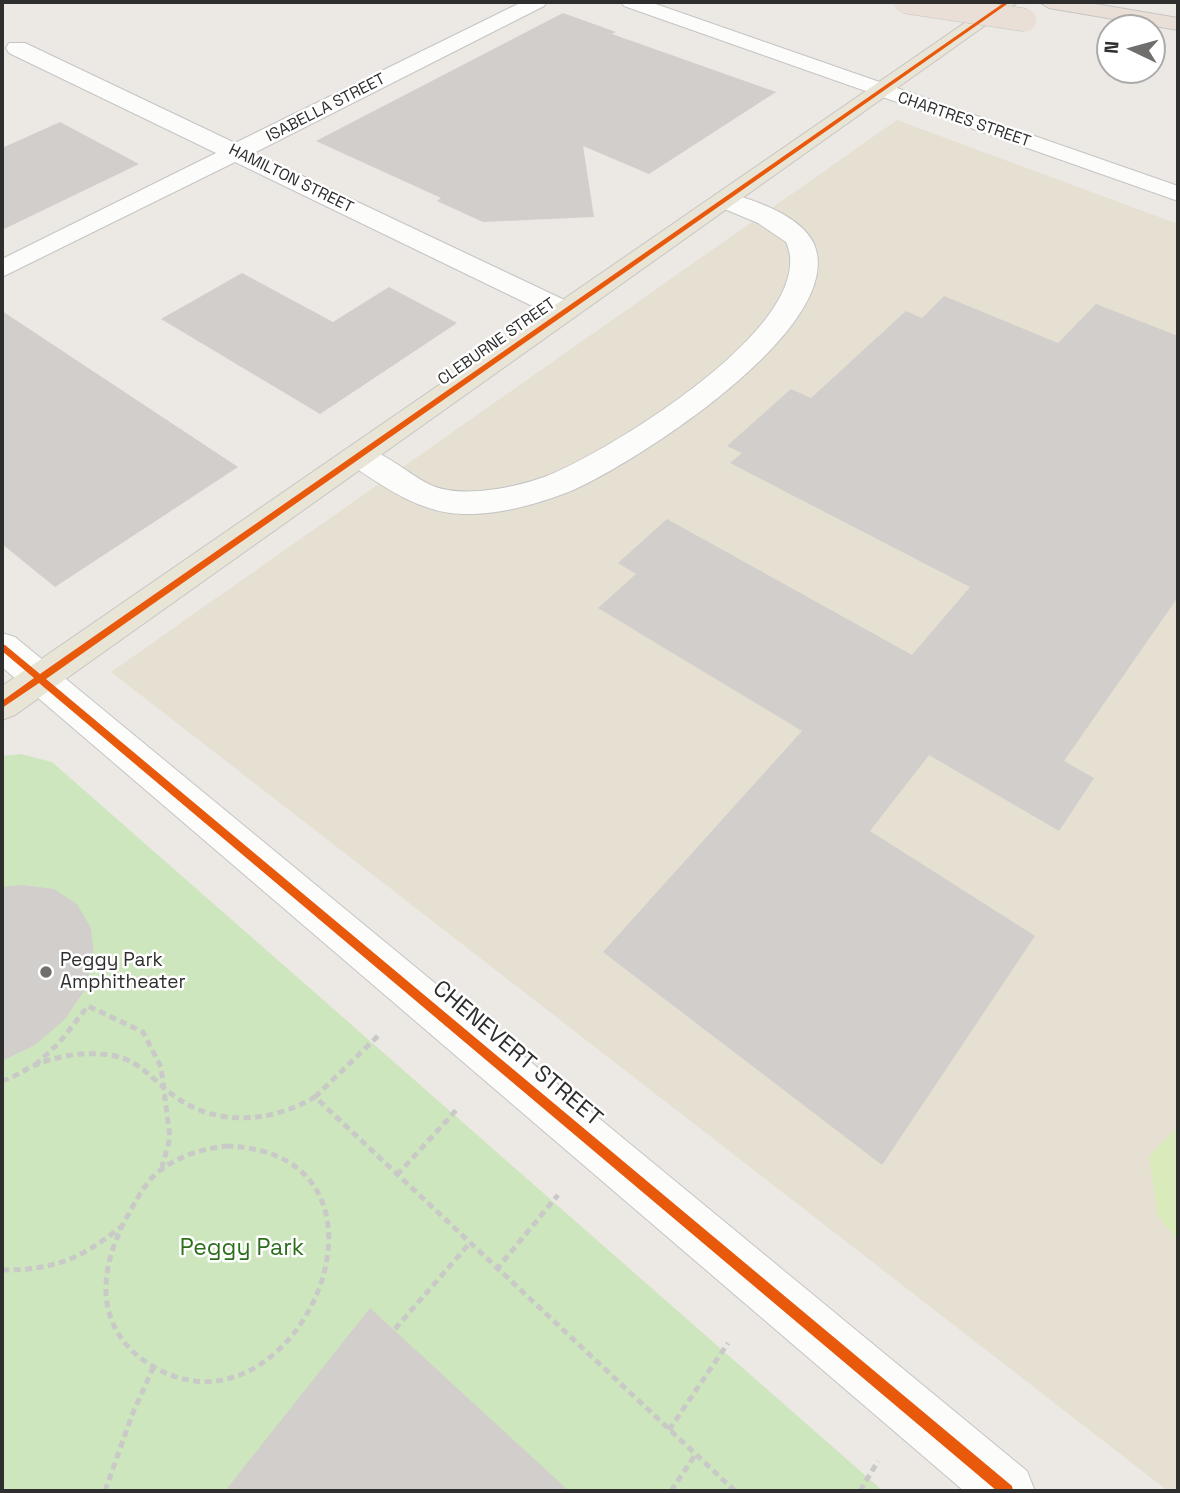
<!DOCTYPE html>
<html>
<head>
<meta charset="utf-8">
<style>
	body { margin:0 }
	#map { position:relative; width:1180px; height:1493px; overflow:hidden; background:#ece8e4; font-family:"Space Grotesk",sans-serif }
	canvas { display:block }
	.frame { position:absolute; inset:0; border:4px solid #2e2e2e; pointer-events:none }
	.north { position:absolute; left:1096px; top:14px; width:70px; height:70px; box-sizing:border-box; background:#fff; border:2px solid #ababab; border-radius:50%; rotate:275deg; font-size:19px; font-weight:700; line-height:28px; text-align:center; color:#2e2e2e }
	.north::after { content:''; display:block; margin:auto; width:24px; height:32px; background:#706f6e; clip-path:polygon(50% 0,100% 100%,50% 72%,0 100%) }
</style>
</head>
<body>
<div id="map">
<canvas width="1180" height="1493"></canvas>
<div class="frame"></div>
<div class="north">N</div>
</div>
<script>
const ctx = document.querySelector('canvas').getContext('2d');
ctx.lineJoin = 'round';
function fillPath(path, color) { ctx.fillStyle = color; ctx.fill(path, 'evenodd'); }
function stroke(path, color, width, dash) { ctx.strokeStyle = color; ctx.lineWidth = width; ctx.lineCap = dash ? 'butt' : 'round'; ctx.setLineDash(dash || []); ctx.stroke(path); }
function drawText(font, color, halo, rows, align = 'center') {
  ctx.font = font + ' "Space Grotesk",sans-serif'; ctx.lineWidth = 5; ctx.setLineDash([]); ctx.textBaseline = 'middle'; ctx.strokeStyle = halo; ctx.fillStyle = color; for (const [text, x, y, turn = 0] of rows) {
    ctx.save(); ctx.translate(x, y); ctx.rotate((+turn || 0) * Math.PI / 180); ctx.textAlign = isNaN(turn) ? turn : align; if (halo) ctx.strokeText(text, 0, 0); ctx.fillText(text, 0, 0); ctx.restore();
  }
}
const education = new Path2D(`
	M 897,120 L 1178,224 L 1178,1491 L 1168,1491 L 111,672 Z`);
const green = new Path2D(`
	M 21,754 L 52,762 L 883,1491 L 2,1491 L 2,756 Z`);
const pitch = new Path2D(`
	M 1178,1127 L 1178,1240 L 1158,1216 L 1149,1156 Z`);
const building = new Path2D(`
	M 563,13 L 616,32 L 612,34 L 776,92 L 649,174 L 583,146 L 594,217 L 483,222 L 437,201 L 441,198 L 316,141 Z
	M 60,122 L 139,164 L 2,230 L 2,148 Z
	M 242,273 L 333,322 L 389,287 L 457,323 L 320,414 L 161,319 Z
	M 944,296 L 1058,343 L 1096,304 L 1178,336 L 1178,597 L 1064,761 L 1094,778 L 1059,831 L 929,755 L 870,831 L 1035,936 L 882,1165 L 603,952 L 802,731 L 598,608 L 636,574 L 618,563 L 667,519 L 912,655 L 970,587 L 730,463 L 742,453 L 727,446 L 791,389 L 811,398 L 906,311 L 922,318 Z
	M 2,311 L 238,467 L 55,587 L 2,544 Z
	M 23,885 L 54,889 L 77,904 L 91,928 L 94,956 L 86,988 L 65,1019 L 35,1045 L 2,1061 L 2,887 Z
	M 370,1308 L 569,1491 L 225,1491 Z`);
const path = new Path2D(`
	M 35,1065 L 59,1043 L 88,1006 L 143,1032 L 161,1067 L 170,1138 L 162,1167
	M 2,1081 C 13,1078 21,1072 31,1067 C 54,1056 86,1051 110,1055 C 140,1059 154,1082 177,1098 C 219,1127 273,1122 315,1097 L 735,1491
	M 315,1097 L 379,1035
	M 226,1146 C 428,1152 294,1457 149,1364 C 93,1328 98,1268 128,1215 C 137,1199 146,1180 162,1169 C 181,1155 203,1149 226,1146 Z
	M 397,1175 L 459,1107
	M 2,1270 C 55,1270 80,1259 121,1227
	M 496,1270 L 558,1195
	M 395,1329 L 469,1244
	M 669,1430 L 728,1343
	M 105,1491 L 132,1415 L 153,1368
	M 671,1491 L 695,1455
	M 860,1491 L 878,1461`);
const minor = new Path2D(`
	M 522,2 L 547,2 L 544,6 L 254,153 L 575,305 L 579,311 L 575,317 L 565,319 L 555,317 L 235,162 L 2,277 L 2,259 L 216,153 L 9,53 L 6,48 L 9,43 L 25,43 L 235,143 Z
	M 621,2 L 650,2 L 1178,186 L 1178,201 L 624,6 Z
	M 724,192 C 752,199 801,215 814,244 C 849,327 634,464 571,491 C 538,504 499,515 463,514 C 419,513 383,486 348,463 L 343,456 L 348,449 C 377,441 406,475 433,486 C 448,492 464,492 480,491 C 503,489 525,484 547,476 C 608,452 823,322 786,242 L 758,223 L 715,205 L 711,200 L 715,195 Z
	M 2,633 L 15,637 L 1027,1471 L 1035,1491 L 964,1491 L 2,667 Z`);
const major = new Path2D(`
	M 995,2 L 1018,2 L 15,715 L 2,720 L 2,686 Z`);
const highway = new Path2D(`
	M 1039,2 L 1084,2 L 1178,18 L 1178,30 L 1049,8 Z`);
const highwayBridge = new Path2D(`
	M 905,2 L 1025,20`);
const cycleway = new Path2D(`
	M 1005,2 L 1010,2 L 46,679 L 1012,1486 L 1013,1491 L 997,1491 L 39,683 L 2,708 L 2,701 L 34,678 L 2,651 L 2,644 L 5,645 L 40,674 Z`);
const markers = [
	[46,972,7,"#706f6e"]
];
const farStreetnames = [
	["ISABELLA STREET",326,108,-27],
	["CHARTRES STREET",964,120,19],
	["HAMILTON STREET",291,179,26],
	["CLEBURNE STREET",497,342,-35]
];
const poiNames = [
	["Peggy Park",60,961],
	["Amphitheater",60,983]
];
const nearStreetnames = [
	["CHENEVERT STREET",517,1054,40]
];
const nearParknames = [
	["Peggy Park",242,1249]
];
fillPath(education, '#e6e0d3');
fillPath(green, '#cee6be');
fillPath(pitch, '#d9eabb');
fillPath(building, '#d1cecb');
stroke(minor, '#c5c4c5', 2);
stroke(major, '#c6c5c4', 2);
stroke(highway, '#c6c5c4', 2);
stroke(path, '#c9c9c8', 5, [7, 4.5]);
fillPath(minor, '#fcfcfb');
fillPath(major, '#e8e4d6');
fillPath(highway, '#eadfd6');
stroke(highwayBridge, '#c6c5c4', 24, []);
stroke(highwayBridge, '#eadfd6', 23);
fillPath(cycleway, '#e8590c');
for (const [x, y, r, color] of markers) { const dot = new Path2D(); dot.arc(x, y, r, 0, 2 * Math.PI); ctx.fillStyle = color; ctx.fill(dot); stroke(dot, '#fff', 2.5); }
drawText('16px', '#2e2e2e', '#fff', farStreetnames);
drawText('19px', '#2e2e2e', '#fff', poiNames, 'left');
drawText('23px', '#2e2e2e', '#fff', nearStreetnames);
drawText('23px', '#2c6e1b', '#fff', nearParknames);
</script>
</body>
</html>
